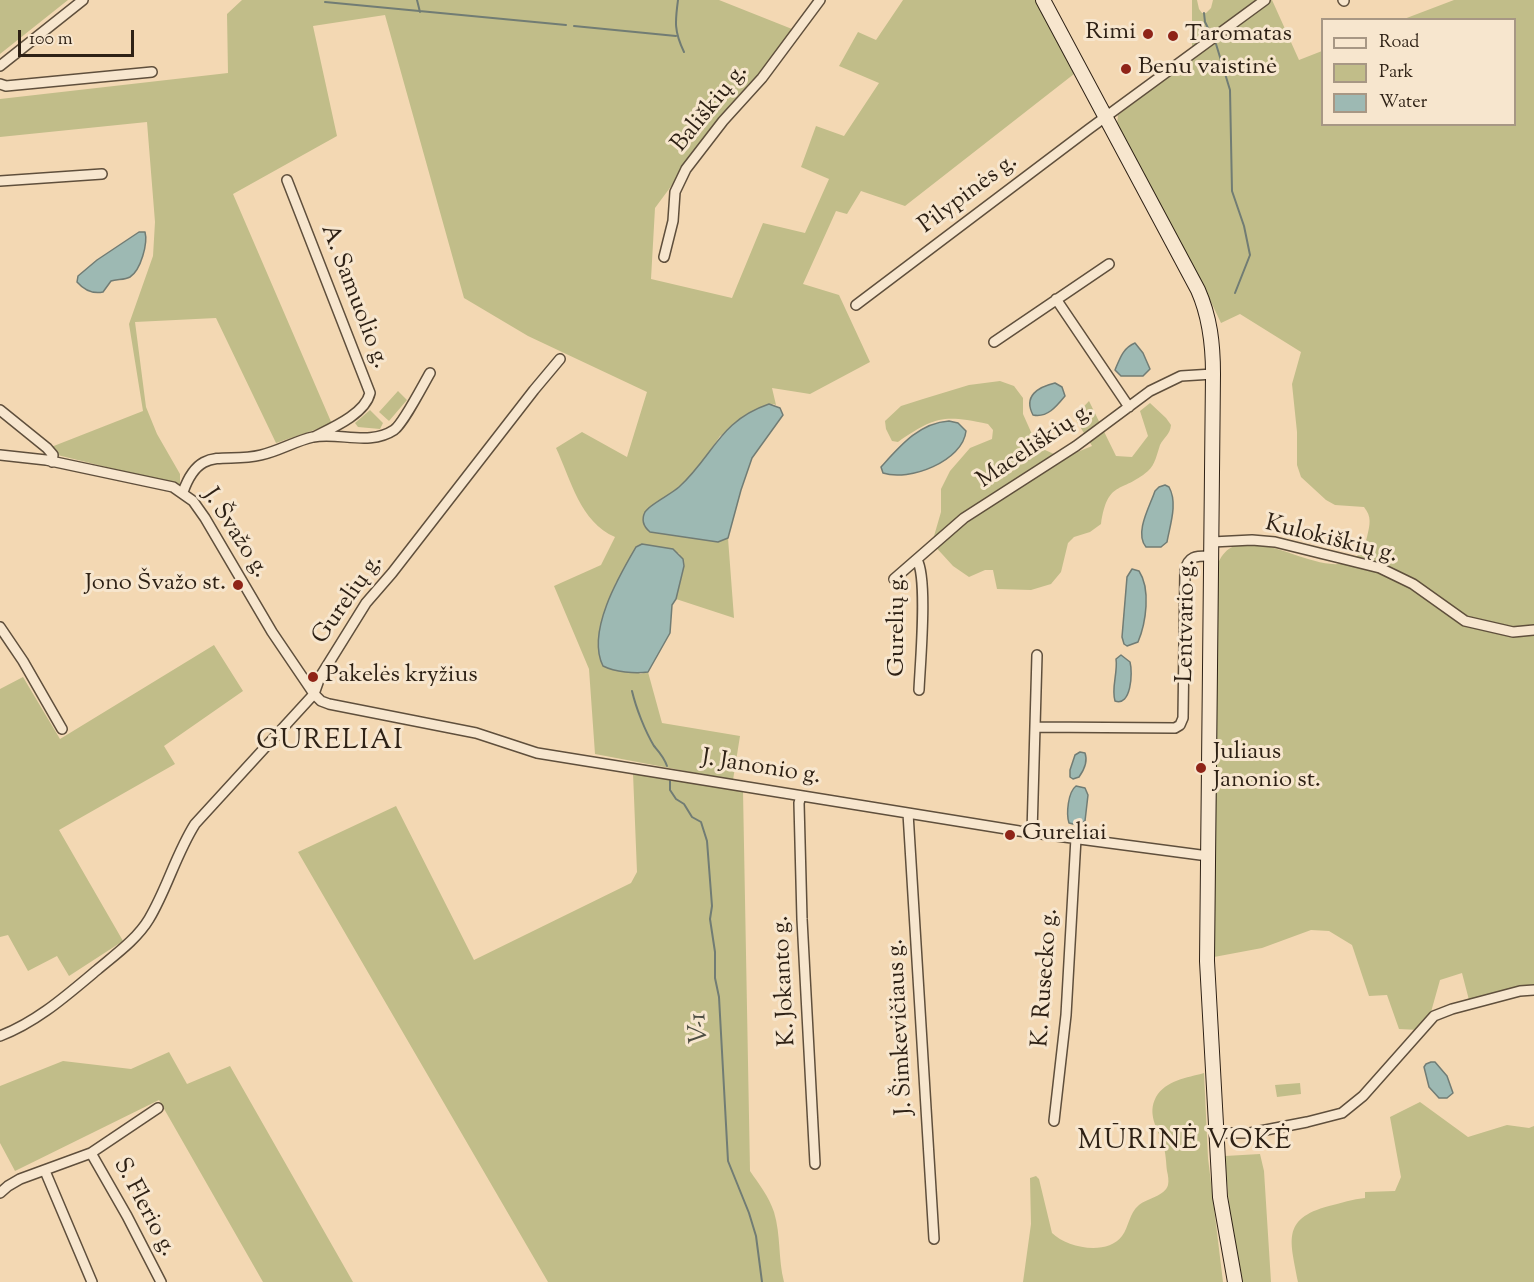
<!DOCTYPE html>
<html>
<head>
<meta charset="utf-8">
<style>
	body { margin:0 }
	#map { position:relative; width:1534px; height:1282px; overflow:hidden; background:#f3d8b3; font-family:"Sorts Mill Goudy",serif }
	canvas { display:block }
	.legend { position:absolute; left:1321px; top:18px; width:195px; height:108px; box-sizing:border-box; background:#f7e6ce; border:2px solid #a79784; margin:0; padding:8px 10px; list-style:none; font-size:18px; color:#2e2115 }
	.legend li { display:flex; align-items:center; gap:12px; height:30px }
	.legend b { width:30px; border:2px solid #a79784 }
	.scale { position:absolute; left:18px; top:30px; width:116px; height:27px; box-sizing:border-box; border:3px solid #2e2115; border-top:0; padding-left:8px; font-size:18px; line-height:21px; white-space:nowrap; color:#2e2115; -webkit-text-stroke:4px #f7e6ce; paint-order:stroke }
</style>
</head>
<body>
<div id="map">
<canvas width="1534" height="1282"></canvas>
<ul class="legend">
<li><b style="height:8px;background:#f7e6ce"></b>Road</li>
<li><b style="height:16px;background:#c1bd89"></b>Park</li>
<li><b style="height:16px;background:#9db9b3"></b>Water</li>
</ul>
<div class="scale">100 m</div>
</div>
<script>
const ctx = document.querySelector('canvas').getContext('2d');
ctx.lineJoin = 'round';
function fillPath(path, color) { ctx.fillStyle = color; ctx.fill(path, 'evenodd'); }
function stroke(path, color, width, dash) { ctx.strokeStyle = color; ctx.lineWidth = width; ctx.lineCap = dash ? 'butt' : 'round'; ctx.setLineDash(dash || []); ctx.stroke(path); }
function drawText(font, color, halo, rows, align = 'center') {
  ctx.font = font + ' "Sorts Mill Goudy",serif'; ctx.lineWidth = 6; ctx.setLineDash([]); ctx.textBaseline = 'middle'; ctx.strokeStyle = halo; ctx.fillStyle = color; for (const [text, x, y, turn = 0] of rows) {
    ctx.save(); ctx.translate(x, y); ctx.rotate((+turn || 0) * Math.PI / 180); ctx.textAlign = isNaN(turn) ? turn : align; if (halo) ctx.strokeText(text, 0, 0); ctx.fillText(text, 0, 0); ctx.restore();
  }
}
const green = new Path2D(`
	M 0,0 L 68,0 L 0,54 Z
	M 242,0 L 719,0 L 792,29 L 756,80 L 720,120 L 655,208 L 651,279 L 732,298 L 763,223 L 805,233 L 829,179 L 801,167 L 816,126 L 844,136 L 879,83 L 839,66 L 858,32 L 876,40 L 903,0 L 1035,0 L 1074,74 L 905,206 L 861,191 L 847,214 L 836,211 L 803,284 L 839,295 L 870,362 L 810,394 L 772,388 L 776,405 L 773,404 L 720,436 L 702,463 L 681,485 L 668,496 L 649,508 L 650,532 L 718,542 L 728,538 L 734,618 L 676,599 L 684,566 L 679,553 L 616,582 L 600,634 L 640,674 L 648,672 L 662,723 L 740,736 L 733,780 L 595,754 L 589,669 L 554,586 L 601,565 L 615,537 C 580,522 571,480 556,448 L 582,432 L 627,457 L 647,392 L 528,336 L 464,298 L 385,15 L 313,26 L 337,136 L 233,194 L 332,424 L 276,443 L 216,318 L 135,322 L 146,407 L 157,434 L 180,474 L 180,485 L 41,451 L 143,411 L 129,324 L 153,256 L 155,222 L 147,122 L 0,137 L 0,99 L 228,73 L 227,14 Z
	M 1192,0 L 1197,0 L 1199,9 L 1202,13 L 1206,13 L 1211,8 L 1213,0 L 1272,0 L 1299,60 L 1322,51 L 1322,124 L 1514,124 L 1514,20 L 1404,19 L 1454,0 L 1534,0 L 1534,987 L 1469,1000 L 1462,973 L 1440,980 L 1431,1012 L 1419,1030 L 1399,1029 L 1387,995 L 1369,996 L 1352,945 L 1329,931 L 1311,930 L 1262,948 L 1214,957 L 1216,569 C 1239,495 1347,614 1367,537 C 1370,524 1372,517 1364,507 L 1335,505 L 1326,500 L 1301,477 L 1297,465 L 1297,432 L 1292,384 L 1301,352 L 1240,314 L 1221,323 L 1202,283 L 1117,124 L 1118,115 L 1197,55 L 1192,48 Z
	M 1000,381 L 1014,386 L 1023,398 L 1023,414 L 1035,441 L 1045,450 L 1063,458 L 1092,446 L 1074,417 L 1089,401 L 1116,456 L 1132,457 L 1148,436 L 1140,411 L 1150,403 L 1166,418 L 1171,425 C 1170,435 1164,437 1160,445 C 1157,454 1155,465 1148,471 C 1121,494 1108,479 1101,524 L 1090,532 L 1074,537 L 1068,543 L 1061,572 L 1051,584 L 1031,590 L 997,589 L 993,570 L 985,570 L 969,577 L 953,566 L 932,543 L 941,512 L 941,489 L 950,471 L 970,448 L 992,439 L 993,430 L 988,424 C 943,415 936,416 898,442 L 892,441 L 886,429 L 885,421 L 901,406 L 923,399 L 969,385 Z
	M 398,391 L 407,400 L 389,421 L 379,412 Z
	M 370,410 L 383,423 L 380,429 L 358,427 L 355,423 Z
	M 214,645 L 243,691 L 164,746 L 175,764 L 59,830 L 123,941 L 69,976 L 57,956 L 28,971 L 8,935 L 0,937 L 0,689 L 23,677 L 60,739 Z
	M 633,773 L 743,791 L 750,1171 C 759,1184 769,1197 774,1212 C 781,1235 778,1259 784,1282 L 548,1282 L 298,852 L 396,806 L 474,960 L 631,883 L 637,872 Z
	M 169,1052 L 187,1084 L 230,1066 L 353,1282 L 263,1282 L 159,1100 L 15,1171 L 0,1143 L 0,1086 L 63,1061 L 131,1069 Z
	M 1204,1073 L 1208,1158 L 1223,1282 L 1023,1282 L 1031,1224 L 1030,1178 L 1036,1176 L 1039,1179 L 1052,1233 C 1067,1248 1107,1256 1122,1236 C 1129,1227 1129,1213 1139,1205 C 1148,1198 1165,1196 1168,1185 C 1169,1181 1168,1175 1167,1171 C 1166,1163 1166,1153 1163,1144 C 1157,1128 1147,1114 1156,1097 C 1166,1080 1187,1078 1204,1073 Z
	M 1300,1083 L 1301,1094 L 1277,1097 L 1275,1085 Z
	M 1420,1102 L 1468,1137 L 1507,1125 L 1529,1128 L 1534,1126 L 1534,1282 L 1298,1282 C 1291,1242 1280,1219 1329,1206 C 1341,1203 1353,1199 1365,1198 L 1365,1192 L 1395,1191 L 1401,1177 L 1390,1117 Z
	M 1260,1154 L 1264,1171 L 1271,1282 L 1243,1282 L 1230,1218 L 1225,1156 Z`);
const water = new Path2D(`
	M 139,232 L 145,232 C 148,243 141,270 130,277 C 125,280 117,279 111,281 L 103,292 C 93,294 84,290 77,282 L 78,276 L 97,260 Z
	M 1135,343 L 1143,353 L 1150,369 L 1143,376 L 1121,376 L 1115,370 C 1120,358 1123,348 1135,343 Z
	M 1055,383 L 1062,387 L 1065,396 C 1056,407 1047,418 1033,415 C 1023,396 1038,387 1055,383 Z
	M 769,404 L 780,408 L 783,415 L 752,458 L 741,490 L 728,538 L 718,542 L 650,532 C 644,527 641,520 645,512 C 650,504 670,495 679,487 C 714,455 719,421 769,404 Z
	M 949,421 L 958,423 L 966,431 C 963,461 909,482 883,473 L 881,467 C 900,446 919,423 949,421 Z
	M 1165,485 L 1169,487 C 1178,503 1170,525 1167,542 L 1161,547 L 1146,547 C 1134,533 1150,506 1155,491 L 1159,487 Z
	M 642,544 L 673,549 L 683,559 L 684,566 L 676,599 L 672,605 L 670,633 L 648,672 C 635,674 615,672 603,666 C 586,632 619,576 636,547 Z
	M 1132,569 L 1139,571 C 1151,589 1146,623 1138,642 L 1127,646 L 1124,644 L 1122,637 L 1127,577 Z
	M 1121,655 L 1130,662 C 1133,673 1131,707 1115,701 C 1111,688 1118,673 1116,659 Z
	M 1080,752 L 1085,753 C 1088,761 1084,770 1079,777 L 1073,779 L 1070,777 L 1070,770 L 1075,755 Z
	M 1076,786 L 1085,788 L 1088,795 L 1085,821 L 1077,825 L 1069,823 C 1066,814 1068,792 1076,786 Z
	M 1431,1062 L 1435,1062 L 1447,1076 L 1453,1093 L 1447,1098 L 1439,1098 L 1429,1087 L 1424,1067 L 1426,1064 Z`);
const stream = new Path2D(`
	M 417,0 L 420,12
	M 678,0 C 675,22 674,31 684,52
	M 325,2 L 566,25
	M 1204,13 L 1205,22 L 1210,32
	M 574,26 L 676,36
	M 1216,44 L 1230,90 L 1232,191 L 1244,226 L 1250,255 L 1235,293
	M 632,691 C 636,708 645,731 654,746 C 660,753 664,757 667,766
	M 670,781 L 670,790 L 676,799 L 684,804 L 692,817 L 701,822 L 707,841 L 712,906 L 710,919 L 715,952 L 715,978 L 719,997 L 728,1161 L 749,1213 L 756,1236 L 762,1282`);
const minor = new Path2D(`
	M 1343,0 L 1344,1
	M 0,66 L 83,0
	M 0,84 L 6,86 L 152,72
	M 287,180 L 370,393 C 365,414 332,428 314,437
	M 0,181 L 102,174
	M 664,257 L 673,221 L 675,192 L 686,169 L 723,121 L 762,78 L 820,0
	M 1056,299 L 1129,407
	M 856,305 L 1089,129 L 1265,0
	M 994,342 L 1109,264
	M 0,410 L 47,448 L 53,455 L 52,462
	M 0,455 L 46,460 L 173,487 L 193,501 L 205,518 L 272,632 L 314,694 L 321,701 L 329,704 L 476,733 L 537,753 L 1019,831 L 1208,856
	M 183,492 C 200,444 224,464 261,455 C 279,451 295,441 313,437 C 339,432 370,446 394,430 C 403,424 423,385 430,373
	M 1212,542 L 1252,540 L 1275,542 L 1380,568 L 1413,584 L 1465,621 L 1513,632 L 1534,630
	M 917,560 C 928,578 920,665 919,690
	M 894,579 L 964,518 L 1076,446 L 1150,391 L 1181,376 L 1213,374
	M 0,627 L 23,661 L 62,729
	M 1035,727 L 1175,728 L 1180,725 L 1183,718 L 1185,571 C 1188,555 1197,556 1211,556
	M 801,796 L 799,803 L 802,919 L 815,1164
	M 908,813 L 934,1239
	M 1032,833 L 1037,655
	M 0,1036 C 37,1022 67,995 97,970 C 116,954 137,939 149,919 C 167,889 176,854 195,824 L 314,694 L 320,677 L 366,603 L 392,573 L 534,390 L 560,359
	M 1054,1121 L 1066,1015 L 1076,838
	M 1215,1133 L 1250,1133 L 1307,1122 L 1342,1113 L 1363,1096 L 1434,1016 L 1452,1009 L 1520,991 L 1534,990
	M 91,1153 L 127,1216 L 161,1282
	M 45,1171 L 92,1282
	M 0,1193 L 8,1186 L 20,1179 L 91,1153 L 158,1108`);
const secondary = new Path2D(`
	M 1043,0 L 1198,290 C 1210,317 1213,344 1213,374 L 1207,961 L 1220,1197 L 1235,1282`);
const markers = [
	[1148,34,6,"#8f2418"],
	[1173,36,6,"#8f2418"],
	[1126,69,6,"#8f2418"],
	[238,585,6,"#8f2418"],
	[313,677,6,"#8f2418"],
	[1201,768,6,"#8f2418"],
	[1010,835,6,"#8f2418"]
];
const poiNames = [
	["Rimi",1136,34,"right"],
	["Taromatas",1185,36],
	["Benu vaistinė",1138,69],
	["Jono Švažo st.",226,585,"right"],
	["Pakelės kryžius",325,677],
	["Juliaus",1213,754],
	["Janonio st.",1213,782],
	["Gureliai",1022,835]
];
const streetNames = [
	["Bališkių g.",711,109,-51],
	["Pilypinės g.",969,195,-37],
	["A. Samuolio g.",353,297,69],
	["Maceliškių g.",1036,447,-34],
	["J. Švažo g.",234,534,57],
	["Kulokiškių g.",1331,541,14],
	["Gurelių g.",349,600,-55],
	["Lentvario g.",1188,621,-89],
	["Gurelių g.",899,625,-90],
	["J. Janonio g.",761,769,9],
	["K. Rusecko g.",1047,978,-86],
	["K. Jokanto g.",786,981,-93],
	["J. Šimkevičiaus g.",902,1027,-93],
	["S. Flerio g.",143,1208,62]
];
const waterNames = [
	["V-1",701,1028,-94]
];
const quarterNames = [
	["GURELIAI",330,743],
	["MŪRINĖ VOKĖ",1185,1143]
];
fillPath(green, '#c1bd89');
fillPath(water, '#9db9b3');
stroke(water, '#717c74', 1.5);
stroke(stream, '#717c74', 2);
stroke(minor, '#5f4f3c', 12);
stroke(secondary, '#2e2115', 16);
stroke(minor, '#f7e6ce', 9);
stroke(secondary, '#f7e6ce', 14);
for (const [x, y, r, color] of markers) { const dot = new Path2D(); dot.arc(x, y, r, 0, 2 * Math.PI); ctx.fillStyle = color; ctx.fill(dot); stroke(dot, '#f7e6ce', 2); }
drawText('24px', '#2e2115', '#f7e6ce', poiNames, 'left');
drawText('24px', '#2e2115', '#f7e6ce', streetNames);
drawText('italic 26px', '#4f4f44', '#f7e6ce', waterNames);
ctx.letterSpacing = '1.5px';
drawText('27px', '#2e2115', '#f7e6ce', quarterNames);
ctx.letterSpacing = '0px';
</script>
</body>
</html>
